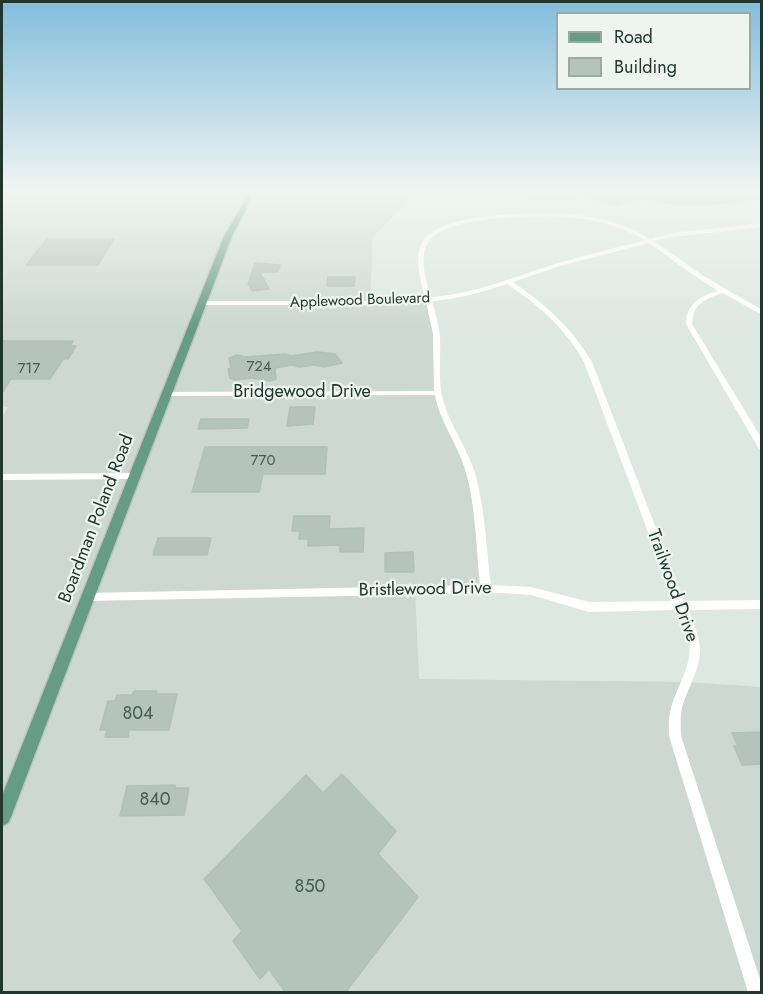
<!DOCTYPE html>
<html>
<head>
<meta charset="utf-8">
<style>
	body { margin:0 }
	#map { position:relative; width:763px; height:994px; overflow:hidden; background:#dee8e2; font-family:Jost,sans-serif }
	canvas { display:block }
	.frame { position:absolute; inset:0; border:3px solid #21372d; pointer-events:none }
	.legend { position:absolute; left:556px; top:12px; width:195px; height:78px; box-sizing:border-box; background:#eef5f0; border:2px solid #9ca9a2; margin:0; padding:8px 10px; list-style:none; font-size:18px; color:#21372d }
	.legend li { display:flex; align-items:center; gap:12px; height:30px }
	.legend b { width:30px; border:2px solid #9ca9a2 }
</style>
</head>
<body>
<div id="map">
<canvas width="763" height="994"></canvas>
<div class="frame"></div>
<ul class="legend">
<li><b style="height:8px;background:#669b85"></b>Road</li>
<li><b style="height:16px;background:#b4c3bb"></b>Building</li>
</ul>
</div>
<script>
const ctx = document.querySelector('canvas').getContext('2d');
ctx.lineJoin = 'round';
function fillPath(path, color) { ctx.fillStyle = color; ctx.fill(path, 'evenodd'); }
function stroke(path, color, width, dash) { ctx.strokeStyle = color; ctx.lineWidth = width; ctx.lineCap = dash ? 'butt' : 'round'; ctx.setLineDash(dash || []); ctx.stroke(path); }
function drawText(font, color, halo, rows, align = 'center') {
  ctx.font = font + ' Jost,sans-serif'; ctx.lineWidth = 4.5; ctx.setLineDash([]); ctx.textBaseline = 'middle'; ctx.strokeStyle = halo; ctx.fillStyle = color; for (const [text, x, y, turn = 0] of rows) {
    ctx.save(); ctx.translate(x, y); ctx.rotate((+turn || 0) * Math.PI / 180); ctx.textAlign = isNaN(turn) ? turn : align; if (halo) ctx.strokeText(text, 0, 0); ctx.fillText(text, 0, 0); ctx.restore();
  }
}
const built = new Path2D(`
	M 2,190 L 360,190 L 360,197 L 412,197 L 373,237 L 370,303 L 428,300 L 432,317 L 435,382 L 467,464 L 486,589 L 415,590 L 419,679 L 687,682 L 761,687 L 761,992 L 2,992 L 2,418 L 8,407 L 2,406 Z`);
const green = new Path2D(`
	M 360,190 L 520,190 L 522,195 L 359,197 Z
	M 589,190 L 761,190 L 761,199 C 737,202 711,206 686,206 C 657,207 650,191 618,206 L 579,196 Z`);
const building = new Path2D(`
	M 47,239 L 114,239 L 98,265 L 26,265 Z
	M 255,263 L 280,265 L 278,272 L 260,272 L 269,289 L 252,291 L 248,284 Z
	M 328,277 L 355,277 L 354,286 L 327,286 Z
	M 2,341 L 73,341 L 70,346 L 76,346 L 68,359 L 63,359 L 50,379 L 11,379 L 2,393 Z
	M 317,352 L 335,354 L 342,363 L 324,367 L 314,365 L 299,367 L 292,365 L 275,368 L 276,379 L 270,381 L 251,378 L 235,380 L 230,378 L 228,369 L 231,368 L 229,358 L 237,355 L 245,357 L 285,354 L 291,356 Z
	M 290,407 L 315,407 L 313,424 L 287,426 Z
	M 201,419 L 249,419 L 247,428 L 198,429 Z
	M 205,447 L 327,447 L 325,474 L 263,474 L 259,492 L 192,492 Z
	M 294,516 L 330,516 L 329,529 L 364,528 L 363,552 L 340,552 L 340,545 L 308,546 L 308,539 L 299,539 L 300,531 L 292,531 Z
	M 158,538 L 211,538 L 207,555 L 153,555 Z
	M 413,552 L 414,572 L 385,572 L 385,553 Z
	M 134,691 L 157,691 L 156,694 L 177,694 L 169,730 L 129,730 L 128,737 L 105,737 L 107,730 L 100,730 L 108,701 L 115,701 L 117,695 L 132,695 Z
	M 762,732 L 762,764 L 742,765 L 734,746 L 738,746 L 732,733 Z
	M 342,774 L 396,831 L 378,854 L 418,897 L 345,993 L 286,993 L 269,969 L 260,979 L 233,941 L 242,931 L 204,879 L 306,775 L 323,793 Z
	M 175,785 L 175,788 L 189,788 L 184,815 L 120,816 L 127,786 Z`);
const minor = new Path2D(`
	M 529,214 C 572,212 613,216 650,239 L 672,233 L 762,223 L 762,227 L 672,237 L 654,241 L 702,275 L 762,310 L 762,315 L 723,293 C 705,299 693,303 692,324 L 762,439 L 762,450 L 759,449 L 686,324 C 686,304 700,296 718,291 L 689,272 L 649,243 L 560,266 L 513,282 C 545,304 572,328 592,362 L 684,601 L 762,600 L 762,609 L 688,610 C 692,620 697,630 699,641 C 704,665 688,685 682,708 C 680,717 681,726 681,736 L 762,985 L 762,992 L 748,992 L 669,736 C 669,726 668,717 671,708 C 677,685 693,666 689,641 C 687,631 681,620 677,610 L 589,612 L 531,595 L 503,593 L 87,601 L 83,600 L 82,597 L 83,594 L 87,593 L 480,585 C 476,547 476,506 465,469 C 457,443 440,422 435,395 L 166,396 L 162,394 L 166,392 L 434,391 L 433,334 L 426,302 L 389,305 L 202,305 L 199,303 L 202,301 L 389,301 L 425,298 C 421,282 415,262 420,247 C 432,215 501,215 529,214 ZM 547,216 C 583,217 614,222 645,240 C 615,248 585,255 555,264 C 514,277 474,294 431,297 C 427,282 418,258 428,243 C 443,217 520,217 547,216 ZM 507,284 C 539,305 565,328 584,362 L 674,601 L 589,602 L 531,587 L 491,585 C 486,547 485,503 473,467 C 464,443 448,422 442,396 C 438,377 441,357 440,337 C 439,325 435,313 432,301 C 458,299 483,292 507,284 Z
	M 134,473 L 138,476 L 134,479 L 2,480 L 2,474 Z`);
const major = new Path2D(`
	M 247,190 L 253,190 L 246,209 L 232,236 L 11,817 L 8,823 L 2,826 L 2,796 L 224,236 L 240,209 Z`);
const farStreetnames = [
	["Applewood Boulevard",360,301,-2]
];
const numberNames = [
	["724",259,367],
	["717",29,369],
	["770",263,461]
];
const streetNames = [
	["Bridgewood Drive",302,393],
	["Boardman Poland Road",97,519,-69],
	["Trailwood Drive",672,586,70],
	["Bristlewood Drive",425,590,-1]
];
const nearNumbernames = [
	["804",138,715],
	["840",155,801],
	["850",310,888]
];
fillPath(built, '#ccd8d1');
fillPath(green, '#b8d8bc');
fillPath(building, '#b4c3bb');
stroke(building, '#b1c1b8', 1.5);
stroke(major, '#bcc3c0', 3);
fillPath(minor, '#fff');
fillPath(major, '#669b85');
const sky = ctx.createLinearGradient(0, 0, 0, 329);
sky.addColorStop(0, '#82bddc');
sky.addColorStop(0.58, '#f0f5f2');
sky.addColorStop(1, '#f0f5f200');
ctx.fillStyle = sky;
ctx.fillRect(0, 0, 763, 329);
drawText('15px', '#21372d', '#eef5f0', farStreetnames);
drawText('15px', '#465a50', null, numberNames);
drawText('18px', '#21372d', '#eef5f0', streetNames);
drawText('18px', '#465a50', null, nearNumbernames);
</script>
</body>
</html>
